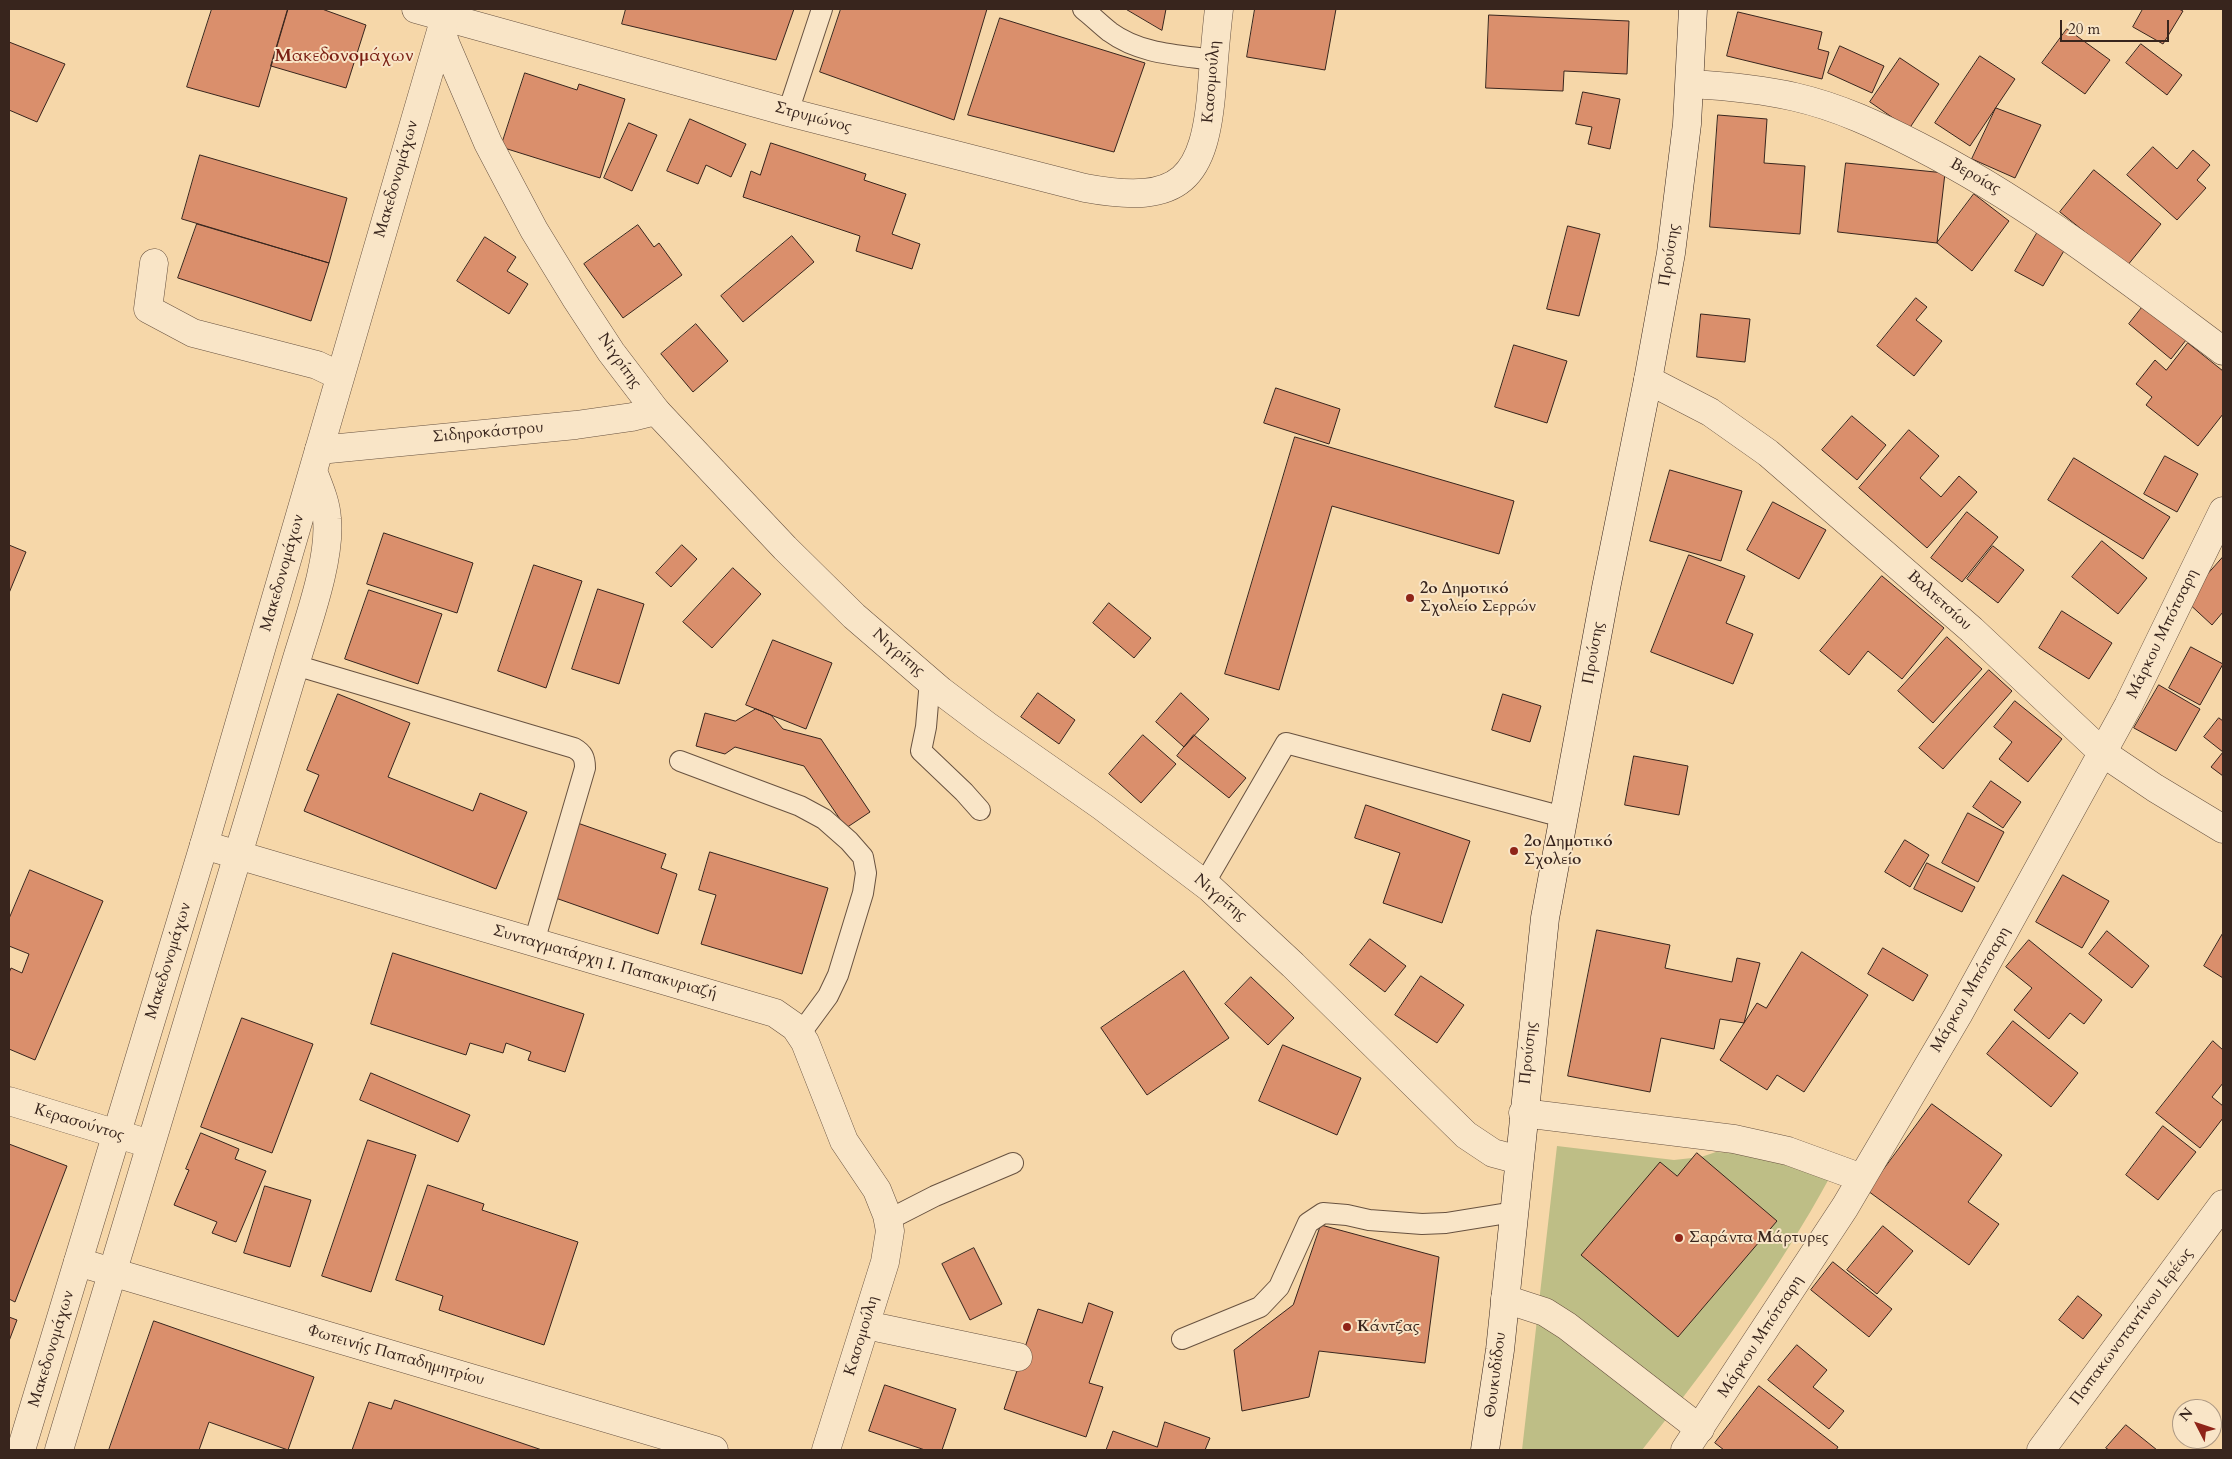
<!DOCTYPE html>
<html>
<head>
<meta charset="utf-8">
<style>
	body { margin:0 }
	#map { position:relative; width:2232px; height:1459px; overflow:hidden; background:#f6d7a9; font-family:Cardo,serif }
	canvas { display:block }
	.frame { position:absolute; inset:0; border:10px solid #38251d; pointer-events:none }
	.north { position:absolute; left:2172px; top:1399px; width:50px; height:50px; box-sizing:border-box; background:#f9e5c7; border:1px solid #ac9883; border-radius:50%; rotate:311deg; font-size:14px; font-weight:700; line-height:20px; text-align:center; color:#38251d }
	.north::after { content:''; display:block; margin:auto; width:18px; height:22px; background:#8f2418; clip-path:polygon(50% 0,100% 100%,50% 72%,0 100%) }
	.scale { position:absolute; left:2060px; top:20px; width:109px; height:22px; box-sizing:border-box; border:2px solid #38251d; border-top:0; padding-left:6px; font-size:15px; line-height:18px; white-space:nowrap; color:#38251d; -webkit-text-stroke:4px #f9e5c7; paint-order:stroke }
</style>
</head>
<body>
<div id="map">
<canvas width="2232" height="1459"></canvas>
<div class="frame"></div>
<div class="north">N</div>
<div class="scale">20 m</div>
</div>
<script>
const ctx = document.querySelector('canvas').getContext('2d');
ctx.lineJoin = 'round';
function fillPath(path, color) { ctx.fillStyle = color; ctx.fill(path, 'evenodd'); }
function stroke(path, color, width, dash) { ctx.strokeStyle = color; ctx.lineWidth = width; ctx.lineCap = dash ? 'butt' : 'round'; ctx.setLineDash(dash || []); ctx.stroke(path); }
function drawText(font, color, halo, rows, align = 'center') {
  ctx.font = font + ' Cardo,serif'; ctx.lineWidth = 4; ctx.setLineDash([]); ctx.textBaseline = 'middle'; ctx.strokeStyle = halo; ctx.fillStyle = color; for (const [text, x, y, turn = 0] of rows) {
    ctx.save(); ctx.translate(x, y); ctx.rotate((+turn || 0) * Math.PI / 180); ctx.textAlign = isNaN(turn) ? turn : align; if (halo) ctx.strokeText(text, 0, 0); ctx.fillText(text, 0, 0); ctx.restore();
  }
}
const green = new Path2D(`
	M 1557,1146 L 1674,1160 L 1701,1157 L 1716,1152 L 1736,1153 L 1831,1175 C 1778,1273 1711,1363 1642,1450 L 1522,1450 Z`);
const building = new Path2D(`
	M 212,9 L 288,9 L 259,107 L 187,87 Z
	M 288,9 L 322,9 L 366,25 L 346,88 L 271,66 Z
	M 626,9 L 794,9 L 776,60 L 622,24 Z
	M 841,9 L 987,9 L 954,120 L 820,72 Z
	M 1126,9 L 1166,9 L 1162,30 Z
	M 1255,9 L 1336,9 L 1325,70 L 1247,57 Z
	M 2143,9 L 2179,9 L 2183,11 L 2163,44 L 2133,27 Z
	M 1738,12 L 1822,32 L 1818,49 L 1829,52 L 1822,79 L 1727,56 Z
	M 1489,15 L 1629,21 L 1627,74 L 1564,71 L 1563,91 L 1486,88 Z
	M 1000,18 L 1145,63 L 1114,152 L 968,115 Z
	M 2067,29 L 2110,60 L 2085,94 L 2042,63 Z
	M 9,42 L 65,64 L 37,122 L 9,110 Z
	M 2141,44 L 2182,75 L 2167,95 L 2126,63 Z
	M 1840,46 L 1884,66 L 1872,93 L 1828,73 Z
	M 1980,56 L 2015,79 L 1970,146 L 1935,123 Z
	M 1900,58 L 1939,84 L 1909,129 L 1870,102 Z
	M 525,73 L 577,90 L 579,84 L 625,99 L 600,178 L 501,147 Z
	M 1583,92 L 1620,99 L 1610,149 L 1588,144 L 1592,127 L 1576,124 Z
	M 1996,108 L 2041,125 L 2015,178 L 1972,159 Z
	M 1718,115 L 1767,119 L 1764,163 L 1805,166 L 1800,234 L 1710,227 Z
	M 690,119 L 746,144 L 731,177 L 706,165 L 698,184 L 667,171 Z
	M 629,123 L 657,135 L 632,191 L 604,178 Z
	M 771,143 L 866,174 L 864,180 L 906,194 L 892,234 L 920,244 L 912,269 L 856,251 L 860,236 L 743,197 L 751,171 L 760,175 Z
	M 2153,147 L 2177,169 L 2193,150 L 2210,165 L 2197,180 L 2206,188 L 2177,220 L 2127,175 Z
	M 200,155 L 347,198 L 329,263 L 182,219 Z
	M 1846,163 L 1945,173 L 1937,243 L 1838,232 Z
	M 2094,170 L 2161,224 L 2127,266 L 2060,212 Z
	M 1974,194 L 2009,221 L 1972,271 L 1937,243 Z
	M 197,224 L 329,263 L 311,321 L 178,278 Z
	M 638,225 L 654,247 L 659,243 L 682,275 L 623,318 L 584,264 Z
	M 1568,226 L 1600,234 L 1579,316 L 1547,309 Z
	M 2040,228 L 2068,244 L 2043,286 L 2015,271 Z
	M 792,236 L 814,262 L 743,322 L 721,296 Z
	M 485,237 L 516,257 L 507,271 L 528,284 L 509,314 L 457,281 Z
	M 1916,298 L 1927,307 L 1916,320 L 1942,341 L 1914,376 L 1877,346 Z
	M 2148,300 L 2190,335 L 2171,359 L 2129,324 Z
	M 1701,314 L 1750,319 L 1745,362 L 1697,357 Z
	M 696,324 L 728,361 L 693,392 L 661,354 Z
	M 2188,343 L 2223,371 L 2223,414 L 2198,446 L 2146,405 L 2152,397 L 2136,384 L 2155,360 L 2166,370 Z
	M 1514,345 L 1567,361 L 1547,423 L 1495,407 Z
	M 1276,388 L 1340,409 L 1329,444 L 1264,423 Z
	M 1852,416 L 1886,445 L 1857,480 L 1822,450 Z
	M 1909,430 L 1939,456 L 1920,478 L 1941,497 L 1959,476 L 1977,492 L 1927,548 L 1859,488 Z
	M 1295,437 L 1514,501 L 1499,554 L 1332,506 L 1279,690 L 1225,674 Z
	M 2165,456 L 2198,474 L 2177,512 L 2144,494 Z
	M 2074,458 L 2170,517 L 2143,559 L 2048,500 Z
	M 1670,470 L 1742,491 L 1721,561 L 1650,541 Z
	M 1773,502 L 1826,530 L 1799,579 L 1747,550 Z
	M 1967,512 L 1998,537 L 1962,582 L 1931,558 Z
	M 384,533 L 473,563 L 457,613 L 367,584 Z
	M 2102,541 L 2147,578 L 2118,614 L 2072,577 Z
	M 9,545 L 26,552 L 9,593 Z
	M 682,545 L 697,559 L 671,587 L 656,573 Z
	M 1993,546 L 2024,570 L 1998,603 L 1967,579 Z
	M 1689,555 L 1745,576 L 1726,623 L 1753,634 L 1733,684 L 1651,652 Z
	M 2223,557 L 2223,612 L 2212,625 L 2185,600 Z
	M 534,565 L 582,581 L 546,688 L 498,671 Z
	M 733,568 L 761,594 L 712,648 L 683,622 Z
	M 1882,576 L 1944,628 L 1902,679 L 1868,651 L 1849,675 L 1820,651 Z
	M 598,589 L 644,604 L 619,684 L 572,669 Z
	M 369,590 L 442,614 L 418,684 L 345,659 Z
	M 1109,603 L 1151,638 L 1134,658 L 1093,623 Z
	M 2062,611 L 2112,643 L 2089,679 L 2039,648 Z
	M 1947,637 L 1982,669 L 1933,723 L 1898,691 Z
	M 773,640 L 832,663 L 806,729 L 746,705 Z
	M 2191,647 L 2223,664 L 2200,705 L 2169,688 Z
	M 1989,670 L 2012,691 L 1943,769 L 1919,748 Z
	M 2159,685 L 2200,709 L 2176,751 L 2134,728 Z
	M 1038,693 L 1075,720 L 1059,744 L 1021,717 Z
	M 1181,693 L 1209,719 L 1184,747 L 1156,722 Z
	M 338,694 L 410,723 L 388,777 L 473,811 L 480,793 L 527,812 L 496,889 L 304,811 L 319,775 L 307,770 Z
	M 1503,694 L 1541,706 L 1530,742 L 1492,730 Z
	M 2015,701 L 2062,739 L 2028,782 L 1999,759 L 2012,742 L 1994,727 Z
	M 756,709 L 771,715 L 783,729 L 821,739 L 870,812 L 846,828 L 804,766 L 735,747 L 725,754 L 696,746 L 705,713 L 735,721 Z
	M 2219,718 L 2223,721 L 2223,776 L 2211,767 L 2223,752 L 2204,737 Z
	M 1143,735 L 1176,764 L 1141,803 L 1109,774 Z
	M 1194,735 L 1246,778 L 1229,798 L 1177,756 Z
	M 1634,756 L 1688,766 L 1679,815 L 1625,805 Z
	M 1991,781 L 2021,802 L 2003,828 L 1973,807 Z
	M 1366,805 L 1470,841 L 1442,923 L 1383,903 L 1400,853 L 1355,838 Z
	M 1968,813 L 2004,832 L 1978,882 L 1942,863 Z
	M 569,820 L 666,854 L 661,868 L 677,874 L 658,934 L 547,895 Z
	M 1905,840 L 1929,855 L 1910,887 L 1885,872 Z
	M 710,852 L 828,888 L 802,974 L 701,944 L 716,895 L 699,890 Z
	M 1927,863 L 1975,887 L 1962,912 L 1914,889 Z
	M 30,870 L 103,901 L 35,1060 L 9,1049 L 9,973 L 11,968 L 22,973 L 29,954 L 9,946 L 9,919 Z
	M 2063,875 L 2109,901 L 2082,948 L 2036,922 Z
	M 1597,930 L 1670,945 L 1665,968 L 1732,982 L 1737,958 L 1760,963 L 1744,1023 L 1720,1019 L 1714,1049 L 1661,1038 L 1650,1092 L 1568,1076 Z
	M 2107,931 L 2149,966 L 2132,988 L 2089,954 Z
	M 2223,933 L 2223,978 L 2204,966 Z
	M 1370,939 L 1406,966 L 1385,992 L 1350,965 Z
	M 2029,940 L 2102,1000 L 2084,1024 L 2070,1013 L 2049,1039 L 2014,1010 L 2032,988 L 2006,967 Z
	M 1883,948 L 1928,975 L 1913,1001 L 1868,974 Z
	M 1802,952 L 1868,995 L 1804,1092 L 1777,1075 L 1767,1090 L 1720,1060 L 1757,1003 L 1766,1008 Z
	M 393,953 L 584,1014 L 565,1072 L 528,1060 L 531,1052 L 506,1043 L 503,1053 L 470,1043 L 466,1055 L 371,1024 Z
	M 1184,971 L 1229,1038 L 1147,1095 L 1101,1028 Z
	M 1421,976 L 1464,1005 L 1437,1043 L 1395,1015 Z
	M 1251,977 L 1294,1018 L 1268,1045 L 1225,1004 Z
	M 242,1018 L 313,1044 L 272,1153 L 201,1127 Z
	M 2013,1021 L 2078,1073 L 2051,1107 L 1987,1054 Z
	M 2213,1041 L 2223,1050 L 2223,1083 L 2212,1097 L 2223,1106 L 2223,1118 L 2200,1148 L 2156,1113 Z
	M 1283,1045 L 1361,1078 L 1337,1135 L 1259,1101 Z
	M 371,1073 L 470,1115 L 458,1142 L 360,1100 Z
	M 1932,1104 L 2002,1155 L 1968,1202 L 1999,1224 L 1969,1265 L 1868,1191 Z
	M 2163,1126 L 2196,1152 L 2158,1200 L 2126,1175 Z
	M 201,1133 L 239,1149 L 235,1159 L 266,1171 L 236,1242 L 212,1233 L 217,1222 L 174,1205 L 189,1170 L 186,1169 Z
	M 368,1140 L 416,1155 L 371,1292 L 322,1276 Z
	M 9,1144 L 67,1166 L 15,1302 L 9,1299 Z
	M 1697,1153 L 1777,1221 L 1678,1337 L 1581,1255 L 1660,1162 L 1677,1176 Z
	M 428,1185 L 484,1204 L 482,1210 L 578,1242 L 544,1345 L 439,1310 L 443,1296 L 396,1280 Z
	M 265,1186 L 311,1200 L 290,1267 L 244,1253 Z
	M 1321,1225 L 1439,1257 L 1425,1363 L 1319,1351 L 1309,1397 L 1242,1411 L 1234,1350 L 1293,1305 Z
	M 1883,1226 L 1913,1251 L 1877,1294 L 1847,1270 Z
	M 974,1248 L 1002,1304 L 970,1320 L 942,1264 Z
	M 1833,1262 L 1892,1309 L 1869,1337 L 1811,1290 Z
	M 2078,1296 L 2102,1315 L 2083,1339 L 2059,1320 Z
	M 1089,1303 L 1113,1312 L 1089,1383 L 1103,1387 L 1086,1437 L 1004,1409 L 1038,1309 L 1082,1323 Z
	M 9,1317 L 17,1320 L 9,1341 Z
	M 154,1321 L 314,1377 L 288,1450 L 209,1422 L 199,1450 L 109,1450 Z
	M 1797,1345 L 1827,1370 L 1813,1387 L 1844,1411 L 1829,1429 L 1768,1380 Z
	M 885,1385 L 956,1409 L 942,1450 L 925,1450 L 869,1431 Z
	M 1759,1386 L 1838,1447 L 1836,1450 L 1724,1450 L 1715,1443 Z
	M 395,1400 L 454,1420 L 542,1450 L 352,1450 L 369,1402 L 391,1409 Z
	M 1165,1422 L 1210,1438 L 1205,1450 L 1106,1450 L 1113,1431 L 1157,1447 Z
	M 2126,1425 L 2157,1450 L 2109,1450 L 2106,1448 Z`);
const service = new Path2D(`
	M 1083,9 C 1092,16 1101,25 1110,32 C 1140,54 1178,55 1214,60
	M 788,112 L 822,9
	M 295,665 L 574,748 C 583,753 585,758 585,768 L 534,942
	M 930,680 L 926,727 L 921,751 L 964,792 L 980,810
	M 680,761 L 800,806 L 824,819 L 849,841 L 863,857 L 866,873 L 863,893 L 838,975 L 828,996 L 800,1034
	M 1204,884 L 1286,743 L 1563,817
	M 888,1220 L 935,1196 L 1013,1163
	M 1182,1339 L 1260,1307 L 1279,1287 L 1308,1223 L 1323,1213 L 1347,1215 L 1369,1220 L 1422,1224 L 1446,1223 L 1514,1212`);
const pedestrian = new Path2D(`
	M 1505,1299 L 1545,1312 L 1567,1326 L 1700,1429`);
const minor = new Path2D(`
	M 416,9 L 788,112 L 1085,188 C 1182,206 1205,179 1212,85 C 1214,59 1216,34 1219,9
	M 1690,84 C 1726,86 1761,89 1795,97 C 1839,107 1879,126 1918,146 C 2028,202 2125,278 2223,351
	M 154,263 L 148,309 L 193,333 L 317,365 L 340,376
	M 319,450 L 576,425 L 632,417 L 656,411
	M 204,845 L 775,1013 L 795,1027 L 805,1042 L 844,1141 L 877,1190 L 887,1215 L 890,1231 L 885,1262 L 826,1450
	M 9,1101 L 150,1144
	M 1523,1113 L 1734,1139 L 1788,1151 L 1862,1178
	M 78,1262 L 714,1450
	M 866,1325 L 1018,1357
	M 1685,1450 L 1845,1207 L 1958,1015 L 2128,706 L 2223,511
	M 2041,1450 L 2223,1204`);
const tertiary = new Path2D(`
	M 438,9 L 444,17 L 441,31 L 446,45 L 488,143 L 508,181 L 534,230 L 575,297 L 611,352 L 656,411 L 785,548 L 854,616 L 941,691 L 986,725 L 1103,807 L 1210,888 L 1293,965 L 1466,1135 L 1493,1153 L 1519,1160
	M 1648,380 L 1710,412 L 1768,453 L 1972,630 L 2103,753 L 2155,788 L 2223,829
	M 21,1450 L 204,845 L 441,31
	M 59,1450 L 295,665 C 307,624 331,560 327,519 C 326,502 319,487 313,471`);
const secondary = new Path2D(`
	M 1485,1450 L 1500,1350 L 1545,918 L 1606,588 L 1648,380 L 1671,253 L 1687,124 L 1693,9`);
const markers = [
	[1410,598,5,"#8f2418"],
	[1514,851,5,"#8f2418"],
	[1679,1238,5,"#8f2418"],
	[1347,1327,5,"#8f2418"]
];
const streetNames = [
	["Κασομούλη",1212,82,-85],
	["Στρυμώνος",813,118,15],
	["Βεροίας",1975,177,30],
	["Μακεδονομάχων",397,179,-74],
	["Προύσης",1670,255,-81],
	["Νιγρίτης",619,361,55],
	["Σιδηροκάστρου",488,433,-5],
	["Μακεδονομάχων",283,573,-74],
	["Βαλτετσίου",1939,601,42],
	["Μάρκου Μπότσαρη",2163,634,-64],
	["Νιγρίτης",898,653,41],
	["Προύσης",1594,653,-80],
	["Νιγρίτης",1220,898,40],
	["Μακεδονομάχων",169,961,-73],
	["Συνταγματάρχη Ι. Παπακυριαζή",605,963,16],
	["Μάρκου Μπότσαρη",1971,990,-60],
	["Προύσης",1529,1053,-84],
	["Κερασούντος",79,1123,17],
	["Παπακωνσταντίνου Ιερέως",2132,1327,-53],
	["Κασομούλη",862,1336,-73],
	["Μάρκου Μπότσαρη",1761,1337,-57],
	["Μακεδονομάχων",52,1349,-73],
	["Φωτεινής Παπαδημητρίου",396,1356,16],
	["Θουκυδίδου",1496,1375,-83]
];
const poiNames = [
	["2ο Δημοτικό",1420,589],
	["Σχολείο Σερρών",1420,607],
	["2ο Δημοτικό",1524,842],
	["Σχολείο",1524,860],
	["Σαράντα Μάρτυρες",1689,1238],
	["Κάντζας",1357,1327]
];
const neighbourhoodNames = [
	["Μακεδονομάχων",344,57]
];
fillPath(green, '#bebe86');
fillPath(building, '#da8f6c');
stroke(building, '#38251d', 1);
stroke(service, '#685240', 22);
stroke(pedestrian, '#685240', 29);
stroke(minor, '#685240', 29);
stroke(tertiary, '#685240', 29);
stroke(secondary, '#38251d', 29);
stroke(service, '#f9e5c7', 20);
stroke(pedestrian, '#f9e5c7', 28);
stroke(minor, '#f9e5c7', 28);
stroke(tertiary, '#f9e5c7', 28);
stroke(secondary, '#f9e5c7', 28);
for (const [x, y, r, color] of markers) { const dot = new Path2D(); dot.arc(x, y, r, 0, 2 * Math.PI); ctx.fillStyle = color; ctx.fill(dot); stroke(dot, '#f9e5c7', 2); }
drawText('16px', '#38251d', '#f9e5c7', streetNames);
drawText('bold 16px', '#38251d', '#f9e5c7', poiNames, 'left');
drawText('bold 18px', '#7a1f14', '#f9e5c7', neighbourhoodNames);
</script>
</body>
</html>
